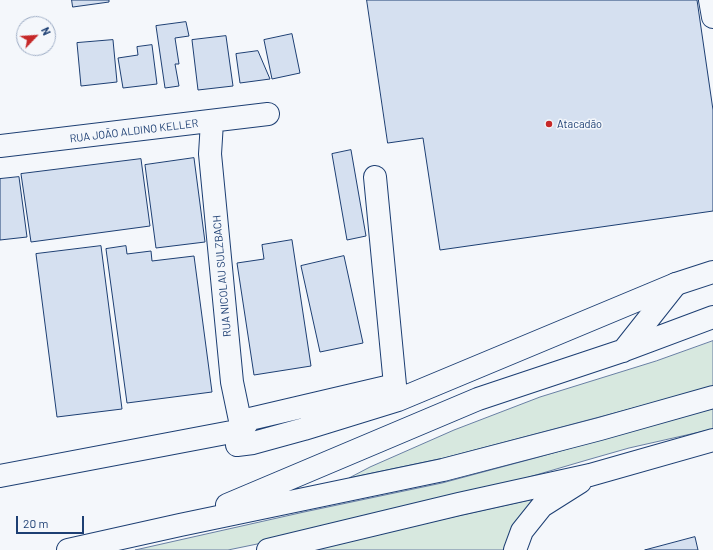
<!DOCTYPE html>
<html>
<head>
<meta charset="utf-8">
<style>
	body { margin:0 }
	#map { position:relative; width:713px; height:550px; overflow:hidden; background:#f4f7fb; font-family:Barlow,sans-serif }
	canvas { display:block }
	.north { position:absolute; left:16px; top:16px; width:40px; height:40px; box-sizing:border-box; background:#f4f7fb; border:1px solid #9eadc5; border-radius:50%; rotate:65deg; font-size:11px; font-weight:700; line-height:16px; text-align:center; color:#1d3f73 }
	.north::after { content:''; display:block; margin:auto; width:14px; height:18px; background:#c62828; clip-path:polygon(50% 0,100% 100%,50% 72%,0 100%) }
	.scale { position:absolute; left:16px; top:516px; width:68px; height:18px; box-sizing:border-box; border:2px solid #1d3f73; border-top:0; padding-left:5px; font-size:12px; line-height:14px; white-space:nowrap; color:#1d3f73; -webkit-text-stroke:3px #f4f7fb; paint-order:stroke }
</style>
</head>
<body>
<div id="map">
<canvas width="713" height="550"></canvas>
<div class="north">N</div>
<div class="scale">20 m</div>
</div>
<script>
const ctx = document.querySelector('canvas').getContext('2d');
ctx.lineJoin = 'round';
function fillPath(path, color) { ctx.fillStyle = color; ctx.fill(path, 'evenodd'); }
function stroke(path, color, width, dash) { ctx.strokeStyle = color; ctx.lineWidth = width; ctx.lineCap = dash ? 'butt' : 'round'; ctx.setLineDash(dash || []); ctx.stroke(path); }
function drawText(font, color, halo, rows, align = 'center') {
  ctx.font = font + ' Barlow,sans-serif'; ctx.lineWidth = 3; ctx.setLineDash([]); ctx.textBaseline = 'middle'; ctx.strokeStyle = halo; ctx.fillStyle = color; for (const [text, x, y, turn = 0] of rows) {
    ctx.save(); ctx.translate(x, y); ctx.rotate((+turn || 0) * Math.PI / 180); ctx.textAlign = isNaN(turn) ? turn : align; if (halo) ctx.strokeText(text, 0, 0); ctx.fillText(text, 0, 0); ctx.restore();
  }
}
const green = new Path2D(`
	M 713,341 L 713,387 L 444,458 L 349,478 L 370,467 L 454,430 L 540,397 L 656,361 Z
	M 713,409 L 713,429 L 629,448 L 587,460 L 495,487 L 267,542 L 228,550 L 135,550 L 304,512 L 442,483 L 539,457 L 683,416 Z
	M 544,497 L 511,537 L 503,550 L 305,550 Z`);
const building = new Path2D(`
	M 72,0 L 109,0 L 109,2 L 73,7 Z
	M 367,0 L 697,0 L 713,110 L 713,211 L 440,250 L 423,138 L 388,143 Z
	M 186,22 L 189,36 L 175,38 L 179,64 L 175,64 L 179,86 L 165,88 L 156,26 Z
	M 292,34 L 300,73 L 272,79 L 264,40 Z
	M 226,36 L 233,86 L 198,90 L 192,40 Z
	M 113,40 L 117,82 L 81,86 L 77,43 Z
	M 152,45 L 157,84 L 123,88 L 118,58 L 138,55 L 137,47 Z
	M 258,51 L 270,79 L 240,83 L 236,54 Z
	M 351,150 L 366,236 L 347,240 L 332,154 Z
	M 194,158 L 205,242 L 156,248 L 145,165 Z
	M 141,159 L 150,226 L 31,242 L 21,174 Z
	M 19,177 L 27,237 L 0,240 L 0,179 Z
	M 292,240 L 311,366 L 254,375 L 237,263 L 264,259 L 262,245 Z
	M 101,246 L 122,409 L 57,417 L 36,254 Z
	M 126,246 L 127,254 L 151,251 L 152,261 L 194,256 L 212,392 L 127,403 L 106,249 Z
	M 344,256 L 363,343 L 320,352 L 301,266 Z
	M 695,537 L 698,550 L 645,550 Z`);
const minor = new Path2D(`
	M 710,0 L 713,17
	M 212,122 L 210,154 L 232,382 L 242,430
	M 0,146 L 268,114
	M 375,177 L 395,385 L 398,399
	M 395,385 L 250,419 L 242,430 L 237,445 L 253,443 L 304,429 L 398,400 L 676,284 L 713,272
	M 0,476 L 242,430`);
const highway = new Path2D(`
	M 623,351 L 676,284
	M 227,505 L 478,399 L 622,351 L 713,317
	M 68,550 L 180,525 L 443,470 L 600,429 L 713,397
	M 268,550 L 459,504 L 590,475 L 713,440
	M 515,550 L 522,531 L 542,506 L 580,482`);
const markers = [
	[549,124,4,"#c62828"]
];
const poiNames = [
	["Atacadão",557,124]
];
const streetNames = [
	["RUA JOÃO ALDINO KELLER",134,131,-7],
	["RUA NICOLAU SULZBACH",222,276,-95]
];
fillPath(green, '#d7e8df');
stroke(green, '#687fa3', 1);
fillPath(building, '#d5e0f0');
stroke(building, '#1d3f73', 1);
stroke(minor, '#1d3f73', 24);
stroke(highway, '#1d3f73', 24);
stroke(minor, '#f4f7fb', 22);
stroke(highway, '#f4f7fb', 22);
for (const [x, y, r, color] of markers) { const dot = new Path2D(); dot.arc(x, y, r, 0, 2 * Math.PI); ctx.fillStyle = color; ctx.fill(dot); stroke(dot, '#f4f7fb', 1.5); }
drawText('11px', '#1d3f73', '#f4f7fb', poiNames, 'left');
drawText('11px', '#1d3f73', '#f4f7fb', streetNames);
</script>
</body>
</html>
